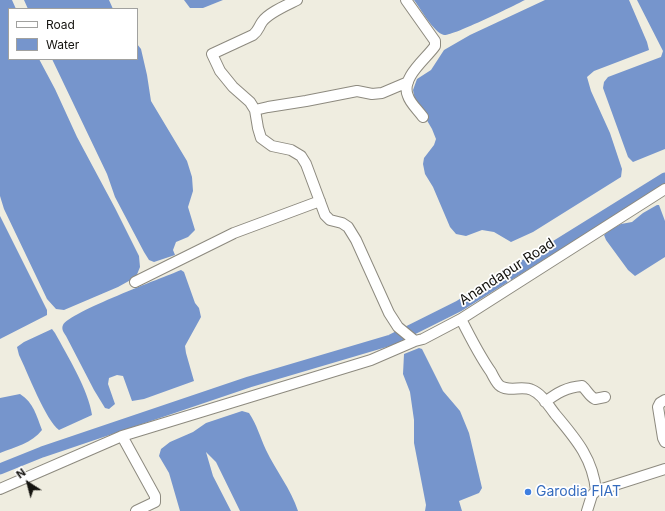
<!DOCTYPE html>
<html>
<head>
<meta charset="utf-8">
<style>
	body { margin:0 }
	#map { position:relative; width:665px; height:511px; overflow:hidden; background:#efede0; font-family:Inter,sans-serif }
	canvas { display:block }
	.legend { position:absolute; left:8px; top:8px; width:130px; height:52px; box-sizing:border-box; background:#fff; border:1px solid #a1a19f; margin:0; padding:5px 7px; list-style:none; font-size:12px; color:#14130f }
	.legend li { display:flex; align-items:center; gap:8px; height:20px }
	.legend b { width:20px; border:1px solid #a1a19f }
	.north { position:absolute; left:8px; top:463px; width:40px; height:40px; -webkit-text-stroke:3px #fff; paint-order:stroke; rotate:324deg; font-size:11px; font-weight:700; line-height:16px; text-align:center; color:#14130f }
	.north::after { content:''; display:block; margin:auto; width:14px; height:18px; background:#14130f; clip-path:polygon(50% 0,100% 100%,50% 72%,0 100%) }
</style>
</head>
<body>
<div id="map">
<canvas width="665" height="511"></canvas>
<ul class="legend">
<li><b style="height:5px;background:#fff"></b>Road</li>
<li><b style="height:11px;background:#7695cc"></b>Water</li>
</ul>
<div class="north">N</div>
</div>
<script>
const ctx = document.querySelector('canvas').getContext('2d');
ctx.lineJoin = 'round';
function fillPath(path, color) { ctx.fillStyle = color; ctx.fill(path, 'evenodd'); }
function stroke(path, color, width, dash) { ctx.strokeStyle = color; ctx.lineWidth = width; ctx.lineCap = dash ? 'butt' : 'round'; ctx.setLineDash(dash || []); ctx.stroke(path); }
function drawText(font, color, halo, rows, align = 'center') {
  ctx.font = font + ' Inter,sans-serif'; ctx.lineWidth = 3.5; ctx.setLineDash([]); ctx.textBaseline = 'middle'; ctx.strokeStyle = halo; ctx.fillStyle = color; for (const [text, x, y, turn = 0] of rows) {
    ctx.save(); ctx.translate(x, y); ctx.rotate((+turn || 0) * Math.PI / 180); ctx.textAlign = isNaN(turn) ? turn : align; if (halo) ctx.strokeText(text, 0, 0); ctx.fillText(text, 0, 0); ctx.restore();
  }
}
const water = new Path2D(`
	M 0,0 L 12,0 L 16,9 L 9,9 L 9,59 L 39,59 L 55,89 L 77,137 L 115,208 L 139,256 L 140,267 L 136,277 L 118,287 L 64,310 L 56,309 L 47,299 L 4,209 L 0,196 Z
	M 24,0 L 109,0 L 113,9 L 28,9 Z
	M 184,0 L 223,0 L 203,8 L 190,8 Z
	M 414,0 L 525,0 C 513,6 453,36 444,35 C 434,33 420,8 414,0 Z
	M 545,0 L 629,0 L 647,42 L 649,50 L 594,71 L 587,77 L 591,91 L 610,133 L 622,169 L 621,177 L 533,232 L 511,242 L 494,232 L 482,230 L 466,236 L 456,234 L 450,227 L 433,187 L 425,174 L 423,164 L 424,158 L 434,145 L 436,139 L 432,129 L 415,100 L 413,90 L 417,79 L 431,70 L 444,50 L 470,35 Z
	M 637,0 L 665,0 L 665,149 L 633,162 L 628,157 L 603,88 L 604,82 L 608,77 L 661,57 L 663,51 Z
	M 137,44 L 141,49 L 147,75 L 151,101 L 187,161 L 192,177 L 193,191 L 188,207 L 195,230 L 188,237 L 176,242 L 173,250 L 175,255 L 154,262 L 149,260 L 144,252 L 115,197 L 107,174 L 52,59 L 137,59 Z
	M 657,205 L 659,205 L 665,221 L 665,257 L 635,276 L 628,270 L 606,240 L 604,235 L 610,230 L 621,224 L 632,222 L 643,213 Z
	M 0,216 L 47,310 L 47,315 L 0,339 Z
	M 181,270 L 184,272 L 195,303 L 199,308 L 201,317 L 185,346 L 186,353 L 194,381 L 144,399 L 132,401 L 123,376 L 117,375 L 109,378 L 108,384 L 115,404 L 109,409 L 105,408 L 94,390 L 66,336 C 64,333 61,329 63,325 C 70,312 162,278 181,270 Z
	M 52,329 L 55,333 C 67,355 89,391 92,415 L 59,430 C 46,421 27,371 19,355 L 17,347 L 24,342 Z
	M 419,348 L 422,349 L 443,391 L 460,411 L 469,433 L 482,488 L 479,493 L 459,501 L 462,511 L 425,511 L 426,505 L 414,443 L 414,420 L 410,392 L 403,374 L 404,354 Z
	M 20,394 C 34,403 36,415 42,430 C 32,443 15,447 0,453 L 0,398 Z
	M 242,411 L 249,413 C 257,425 260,437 266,450 C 276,471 291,489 298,511 L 240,511 L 216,462 L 206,452 L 213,476 L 231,511 L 180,511 L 169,473 L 159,456 L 161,449 L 170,442 L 193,432 L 206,423 Z`);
const canal = new Path2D(`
	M 0,469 L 42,452 L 249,382 L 391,340 L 459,306 L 665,178`);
const minor = new Path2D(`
	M 297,0 C 287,5 268,13 262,22 C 258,28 259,30 253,35 L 212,54 L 220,71 L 233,87 L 250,102 L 255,110 L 258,128 L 261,138 L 272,146 L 291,150 L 301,156 L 306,164 L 325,215 L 330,220 L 342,223 L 348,227 L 356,240 L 389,313 L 398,327 L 415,341
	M 406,0 L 435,41 L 435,46 C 426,59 400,78 408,96 C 410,103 418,110 423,117
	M 255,110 L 268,107 L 306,101 L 357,91 L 372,94 L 382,93 L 408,82
	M 135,282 L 234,233 L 320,201
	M 665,400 L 660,403 L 658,407 L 663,438 L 665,442
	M 545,402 C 557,393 567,387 582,386 C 587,390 589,396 595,399 L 605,397
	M 122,436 L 155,496 L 155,502 L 136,511
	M 0,489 L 122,436 L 371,360 L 415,341 L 423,339 L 461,319
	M 596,491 C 593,458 575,438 555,414 C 548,405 542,394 532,390 C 522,385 508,393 499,385 C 496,382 493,376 491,372 C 479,355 470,337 461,319 L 665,189
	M 587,511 L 592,495 L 596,491 L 665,469`);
const markers = [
	[528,492,4,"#3f7fe0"]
];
const streetNames = [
	["Anandapur Road",507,272,-33]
];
const shopNames = [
	["Garodia FIAT",536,492]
];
fillPath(water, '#7695cc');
stroke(canal, '#7695cc', 11);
stroke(minor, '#8d8a7f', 12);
stroke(minor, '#fff', 10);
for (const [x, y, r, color] of markers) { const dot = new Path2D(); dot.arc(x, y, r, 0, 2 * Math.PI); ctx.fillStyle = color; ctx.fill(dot); stroke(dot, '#fff', 1.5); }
drawText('14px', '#14130f', '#fff', streetNames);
drawText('14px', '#366cbe', '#fff', shopNames, 'left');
</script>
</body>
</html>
